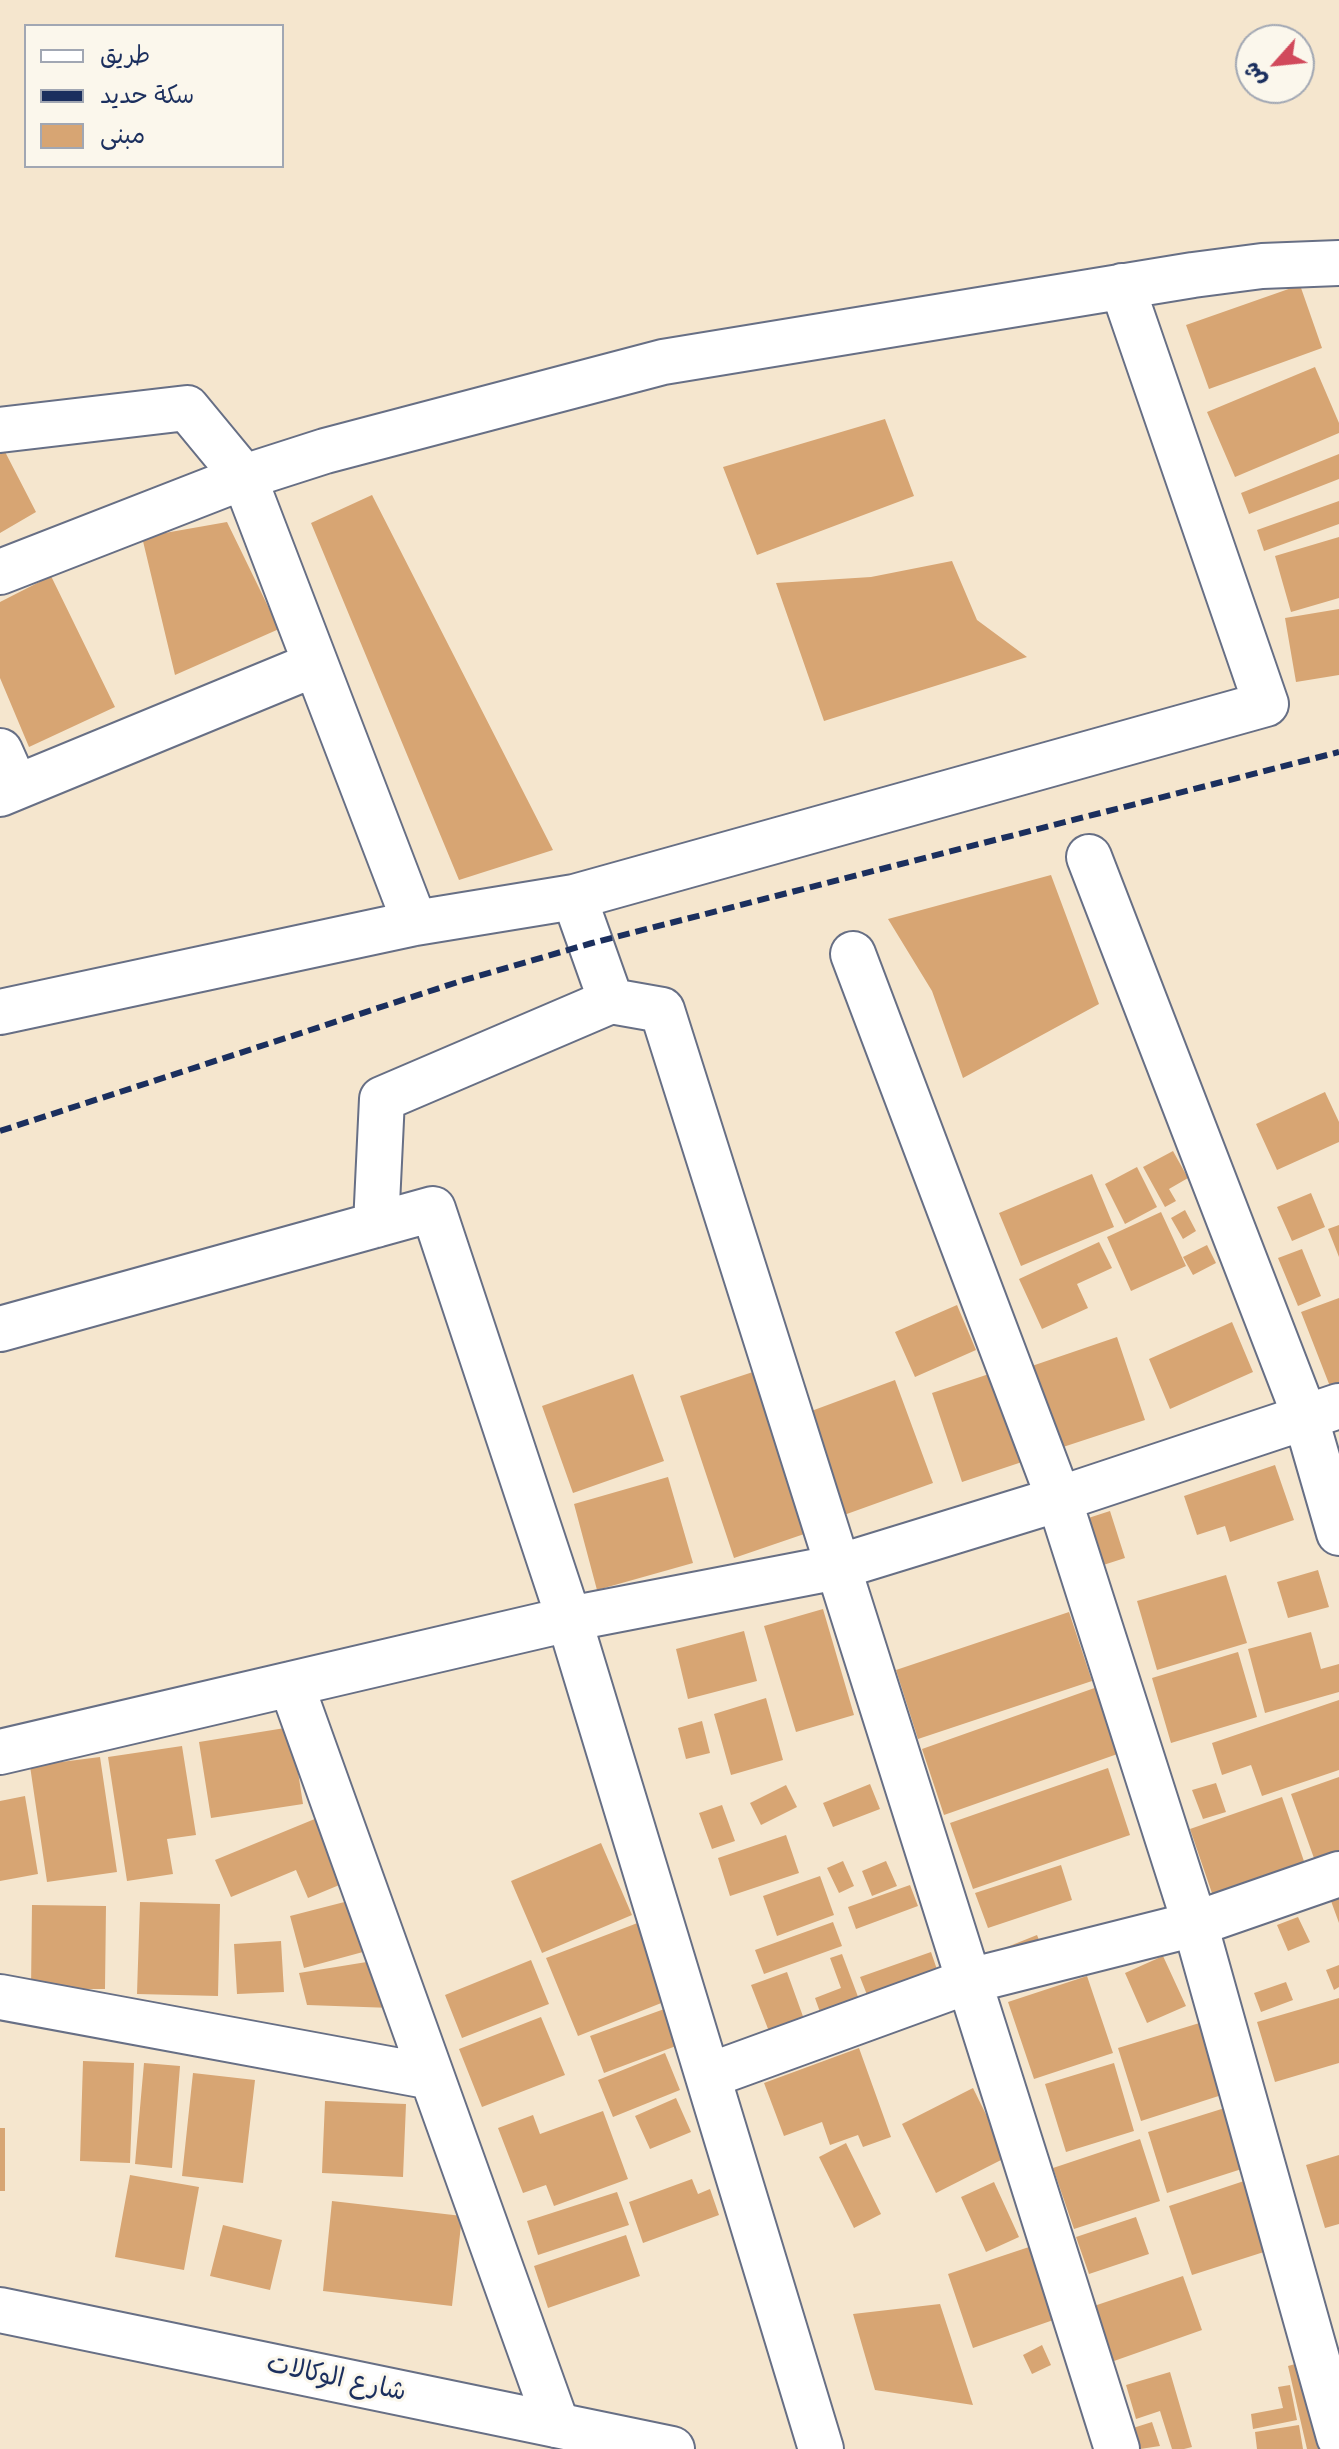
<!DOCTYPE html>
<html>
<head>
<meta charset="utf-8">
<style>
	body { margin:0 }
	#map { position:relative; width:1339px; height:2449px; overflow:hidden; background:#f5e6ce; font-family:Mynerve,"Playpen Sans Arabic",sans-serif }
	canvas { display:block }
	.legend { position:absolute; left:24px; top:24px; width:260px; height:144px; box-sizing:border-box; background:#fbf7ec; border:2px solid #a1a7b3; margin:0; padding:10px 14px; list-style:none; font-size:24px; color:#1b2f5e }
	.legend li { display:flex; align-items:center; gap:16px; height:40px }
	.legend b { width:40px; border:2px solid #a1a7b3 }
	.north { position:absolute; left:1235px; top:24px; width:80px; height:80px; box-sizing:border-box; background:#fbf7ec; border:2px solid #a1a7b3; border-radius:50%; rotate:243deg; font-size:22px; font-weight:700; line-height:32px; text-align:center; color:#1b2f5e }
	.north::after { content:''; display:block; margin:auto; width:28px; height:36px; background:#d1495b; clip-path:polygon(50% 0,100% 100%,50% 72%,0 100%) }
</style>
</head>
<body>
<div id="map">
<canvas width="1339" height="2449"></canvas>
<ul class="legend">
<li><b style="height:10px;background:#fff"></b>طريق</li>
<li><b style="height:10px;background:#1b2f5e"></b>سكة حديد</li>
<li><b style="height:22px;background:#d7a573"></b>مبنى</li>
</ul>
<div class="north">ش</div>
</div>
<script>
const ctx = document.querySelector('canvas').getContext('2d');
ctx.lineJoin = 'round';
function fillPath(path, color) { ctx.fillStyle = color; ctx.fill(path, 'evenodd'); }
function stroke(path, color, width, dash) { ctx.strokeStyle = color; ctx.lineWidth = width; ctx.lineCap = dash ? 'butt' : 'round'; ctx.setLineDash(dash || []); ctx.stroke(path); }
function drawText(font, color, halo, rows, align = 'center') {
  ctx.font = font + ' Mynerve,"Playpen Sans Arabic",sans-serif'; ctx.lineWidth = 6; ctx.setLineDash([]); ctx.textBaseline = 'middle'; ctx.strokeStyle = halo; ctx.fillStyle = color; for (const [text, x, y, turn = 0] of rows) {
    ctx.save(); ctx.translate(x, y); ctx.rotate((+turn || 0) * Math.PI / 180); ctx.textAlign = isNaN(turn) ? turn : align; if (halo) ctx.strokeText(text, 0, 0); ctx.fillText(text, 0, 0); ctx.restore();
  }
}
const building = new Path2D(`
	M 1300,285 L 1322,348 L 1209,389 L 1186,325 Z
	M 1315,367 L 1339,423 L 1339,433 L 1235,477 L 1207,412 Z
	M 885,419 L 914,496 L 757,555 L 723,467 Z
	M 0,442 L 36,512 L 0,533 Z
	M 1339,454 L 1339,479 L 1249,514 L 1241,493 Z
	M 372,495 L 553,850 L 459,880 L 311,523 Z
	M 1339,501 L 1339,524 L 1264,551 L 1257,530 Z
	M 227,522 L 279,629 L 175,675 L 142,537 Z
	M 1339,537 L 1339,598 L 1291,612 L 1275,556 Z
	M 952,561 L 977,620 L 1027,657 L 824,721 L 776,583 L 871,577 Z
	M 51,576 L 115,707 L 29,747 L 0,678 L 0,602 Z
	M 1339,609 L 1339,675 L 1296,682 L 1285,618 Z
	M 1051,875 L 1099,1004 L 963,1078 L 932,991 L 888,919 Z
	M 1325,1092 L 1339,1122 L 1339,1142 L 1277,1170 L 1256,1124 Z
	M 1173,1151 L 1188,1178 L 1169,1189 L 1176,1201 L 1165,1207 L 1143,1167 Z
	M 1137,1167 L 1157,1207 L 1125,1224 L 1105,1184 Z
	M 1092,1174 L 1114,1227 L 1021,1266 L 999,1213 Z
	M 1311,1193 L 1325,1227 L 1292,1241 L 1277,1207 Z
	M 1185,1210 L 1196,1231 L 1183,1239 L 1171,1218 Z
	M 1161,1212 L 1186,1266 L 1131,1291 L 1107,1237 Z
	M 1339,1225 L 1339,1257 L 1328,1229 Z
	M 1099,1242 L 1112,1268 L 1077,1284 L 1088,1308 L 1042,1329 L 1019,1279 Z
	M 1207,1245 L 1216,1263 L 1193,1275 L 1183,1257 Z
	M 1302,1249 L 1321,1296 L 1298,1306 L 1278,1258 Z
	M 1339,1298 L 1339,1385 L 1331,1389 L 1301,1312 Z
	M 957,1305 L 976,1350 L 915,1377 L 895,1332 Z
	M 1232,1322 L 1253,1372 L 1170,1409 L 1149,1359 Z
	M 1117,1337 L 1145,1420 L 1054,1450 L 1026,1368 Z
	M 759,1370 L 813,1531 L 734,1558 L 680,1396 Z
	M 1001,1370 L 1031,1459 L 962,1482 L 932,1393 Z
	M 633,1374 L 664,1461 L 573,1493 L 542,1406 Z
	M 895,1380 L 933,1483 L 844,1515 L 806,1413 Z
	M 1275,1465 L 1294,1520 L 1230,1542 L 1225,1526 L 1197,1535 L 1184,1496 Z
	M 668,1477 L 693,1563 L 597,1590 L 574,1504 Z
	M 1110,1511 L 1125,1558 L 1091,1569 L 1076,1522 Z
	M 1318,1570 L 1329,1607 L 1288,1618 L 1277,1582 Z
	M 1226,1575 L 1247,1643 L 1157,1670 L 1137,1601 Z
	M 823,1609 L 854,1715 L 796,1732 L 764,1626 Z
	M 1069,1612 L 1092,1681 L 918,1739 L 896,1670 Z
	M 744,1631 L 757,1681 L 688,1699 L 676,1649 Z
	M 1311,1632 L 1321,1669 L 1339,1664 L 1339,1692 L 1265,1713 L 1248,1649 Z
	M 1238,1652 L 1257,1717 L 1171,1743 L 1152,1678 Z
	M 1103,1685 L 1126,1751 L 944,1815 L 922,1749 Z
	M 766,1698 L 783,1760 L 731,1775 L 714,1714 Z
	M 1339,1700 L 1339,1770 L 1262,1796 L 1251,1765 L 1222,1775 L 1212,1743 Z
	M 702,1721 L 710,1753 L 686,1759 L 678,1728 Z
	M 291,1727 L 303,1804 L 211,1818 L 199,1742 Z
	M 182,1746 L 196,1835 L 167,1839 L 173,1874 L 127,1881 L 108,1757 Z
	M 100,1757 L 117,1872 L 47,1882 L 30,1766 Z
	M 1108,1768 L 1130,1835 L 973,1889 L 950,1823 Z
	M 1339,1777 L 1339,1853 L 1315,1861 L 1291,1794 Z
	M 1216,1783 L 1226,1812 L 1203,1819 L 1192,1790 Z
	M 870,1784 L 880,1809 L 833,1827 L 823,1803 Z
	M 786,1785 L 797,1807 L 761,1825 L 750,1803 Z
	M 25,1796 L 38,1874 L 0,1881 L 0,1801 Z
	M 1282,1797 L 1307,1870 L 1215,1902 L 1190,1829 Z
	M 722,1805 L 735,1841 L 712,1849 L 699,1813 Z
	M 322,1816 L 349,1881 L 308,1898 L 296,1870 L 231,1897 L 215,1860 Z
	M 786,1835 L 799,1873 L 730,1896 L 718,1858 Z
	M 601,1843 L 632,1915 L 542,1953 L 511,1881 Z
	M 843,1861 L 854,1886 L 839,1893 L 827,1868 Z
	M 886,1861 L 897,1886 L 872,1896 L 862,1871 Z
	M 1061,1865 L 1072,1900 L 988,1928 L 975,1893 Z
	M 820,1876 L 834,1915 L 777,1936 L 763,1896 Z
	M 910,1885 L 918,1906 L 856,1929 L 848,1907 Z
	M 360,1898 L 374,1949 L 304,1968 L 290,1916 Z
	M 1339,1898 L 1339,1923 L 1331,1901 Z
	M 140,1902 L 220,1904 L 218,1996 L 137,1994 Z
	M 32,1905 L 106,1906 L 105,1989 L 31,1989 Z
	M 1298,1917 L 1310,1942 L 1288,1951 L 1277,1925 Z
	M 648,1919 L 679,1996 L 578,2036 L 546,1958 Z
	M 833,1922 L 842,1946 L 764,1974 L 755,1950 Z
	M 1037,1935 L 1043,1950 L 987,1955 Z
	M 281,1941 L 284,1992 L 237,1994 L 234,1944 Z
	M 931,1952 L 941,1981 L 871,2005 L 860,1977 Z
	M 842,1954 L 863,2010 L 825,2026 L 815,1998 L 841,1988 L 830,1958 Z
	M 1163,1956 L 1186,2006 L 1147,2023 L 1125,1973 Z
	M 379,1960 L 392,2008 L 307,2005 L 299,1973 Z
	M 531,1960 L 549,2004 L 462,2038 L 445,1995 Z
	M 1339,1965 L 1339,1987 L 1334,1990 L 1326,1970 Z
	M 787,1972 L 805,2022 L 770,2034 L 751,1985 Z
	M 1087,1976 L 1113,2053 L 1034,2079 L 1008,2002 Z
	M 1286,1982 L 1293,2000 L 1261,2012 L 1254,1993 Z
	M 1339,1998 L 1339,2063 L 1275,2082 L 1257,2022 Z
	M 678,2004 L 692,2040 L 604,2073 L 590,2036 Z
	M 541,2017 L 565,2075 L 482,2107 L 459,2049 Z
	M 1206,2021 L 1228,2093 L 1141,2121 L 1118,2048 Z
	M 859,2048 L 891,2137 L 863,2147 L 858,2135 L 830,2145 L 822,2122 L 784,2136 L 764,2083 Z
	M 665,2053 L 680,2090 L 613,2117 L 598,2080 Z
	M 83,2061 L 134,2063 L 130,2163 L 80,2161 Z
	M 144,2063 L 180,2066 L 172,2168 L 135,2164 Z
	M 1114,2063 L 1134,2131 L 1066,2152 L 1045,2084 Z
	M 193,2073 L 255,2080 L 243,2183 L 182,2176 Z
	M 973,2088 L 1007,2157 L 936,2193 L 902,2124 Z
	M 676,2098 L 691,2132 L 650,2149 L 635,2116 Z
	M 325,2101 L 406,2104 L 403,2177 L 322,2173 Z
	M 1228,2107 L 1248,2167 L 1167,2193 L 1148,2132 Z
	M 603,2111 L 628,2179 L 554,2206 L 546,2185 L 523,2193 L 498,2128 L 533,2115 L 540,2134 Z
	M 0,2128 L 5,2128 L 5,2191 L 0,2191 Z
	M 1140,2139 L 1160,2201 L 1074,2229 L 1053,2168 Z
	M 846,2143 L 881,2214 L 854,2228 L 819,2157 Z
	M 1339,2155 L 1339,2224 L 1325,2228 L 1306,2165 Z
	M 130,2175 L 199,2187 L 184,2270 L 115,2257 Z
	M 692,2179 L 698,2194 L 710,2189 L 719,2215 L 643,2243 L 629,2202 Z
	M 1244,2181 L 1267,2251 L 1192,2275 L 1169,2206 Z
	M 994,2182 L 1019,2237 L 986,2252 L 961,2197 Z
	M 617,2192 L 629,2225 L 538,2255 L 527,2221 Z
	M 332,2201 L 462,2216 L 452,2306 L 323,2291 Z
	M 1136,2217 L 1149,2254 L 1089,2274 L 1076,2237 Z
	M 223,2225 L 282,2240 L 270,2290 L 210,2276 Z
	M 626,2235 L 640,2276 L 548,2308 L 534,2266 Z
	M 1038,2244 L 1062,2317 L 973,2348 L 948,2274 Z
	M 1183,2276 L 1202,2330 L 1114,2361 L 1094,2306 Z
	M 940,2304 L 973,2405 L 875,2390 L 853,2314 Z
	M 1042,2345 L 1051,2365 L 1032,2374 L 1023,2355 Z
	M 1310,2360 L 1331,2449 L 1307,2449 L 1288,2366 Z
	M 1170,2372 L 1192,2447 L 1184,2449 L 1172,2449 L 1160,2411 L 1136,2419 L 1126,2385 Z
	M 1290,2385 L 1297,2420 L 1253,2429 L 1251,2414 L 1283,2408 L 1278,2387 Z
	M 1152,2422 L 1160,2446 L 1140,2449 L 1133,2428 Z
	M 1299,2425 L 1303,2449 L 1257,2449 L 1255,2432 Z`);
const street = new Path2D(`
	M 0,430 L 187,408 L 244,477 L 415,923
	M 0,572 L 244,477 L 325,451 L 663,362 L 1193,275 L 1262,266 L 1339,263
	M 0,751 L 16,787
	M 0,794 L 313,665
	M 1089,857 L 1306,1419 L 1339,1533
	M 574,897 L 611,1001 L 662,1010 L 1117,2449
	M 853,954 L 1059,1499 L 1195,1924 L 1339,2437
	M 0,1012 L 415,923 L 574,897 L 1266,704 L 1122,286
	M 376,1225 L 382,1099 L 611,1001
	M 0,1329 L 433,1209 L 569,1619 L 821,2449
	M 291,1684 L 557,2425
	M 0,1752 L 569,1619 L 838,1567 L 1059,1499 L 1339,1406
	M 0,1997 L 432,2077
	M 708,2076 L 969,1981 L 1195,1924 L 1339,1874`);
const secondary = new Path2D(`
	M 0,2310 L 672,2449`);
const rail = new Path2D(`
	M 0,1131 L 461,981 L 592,943 L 1339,752`);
const streetNames = [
	["شارع الوكالات",336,2380,12]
];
fillPath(building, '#d7a573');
stroke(street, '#676f85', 48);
stroke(secondary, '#676f85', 48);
stroke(street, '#fff', 44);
stroke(secondary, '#fff', 44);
stroke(rail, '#1b2f5e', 6, [12, 6]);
drawText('26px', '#1b2f5e', '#fbf7ec', streetNames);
</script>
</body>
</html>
